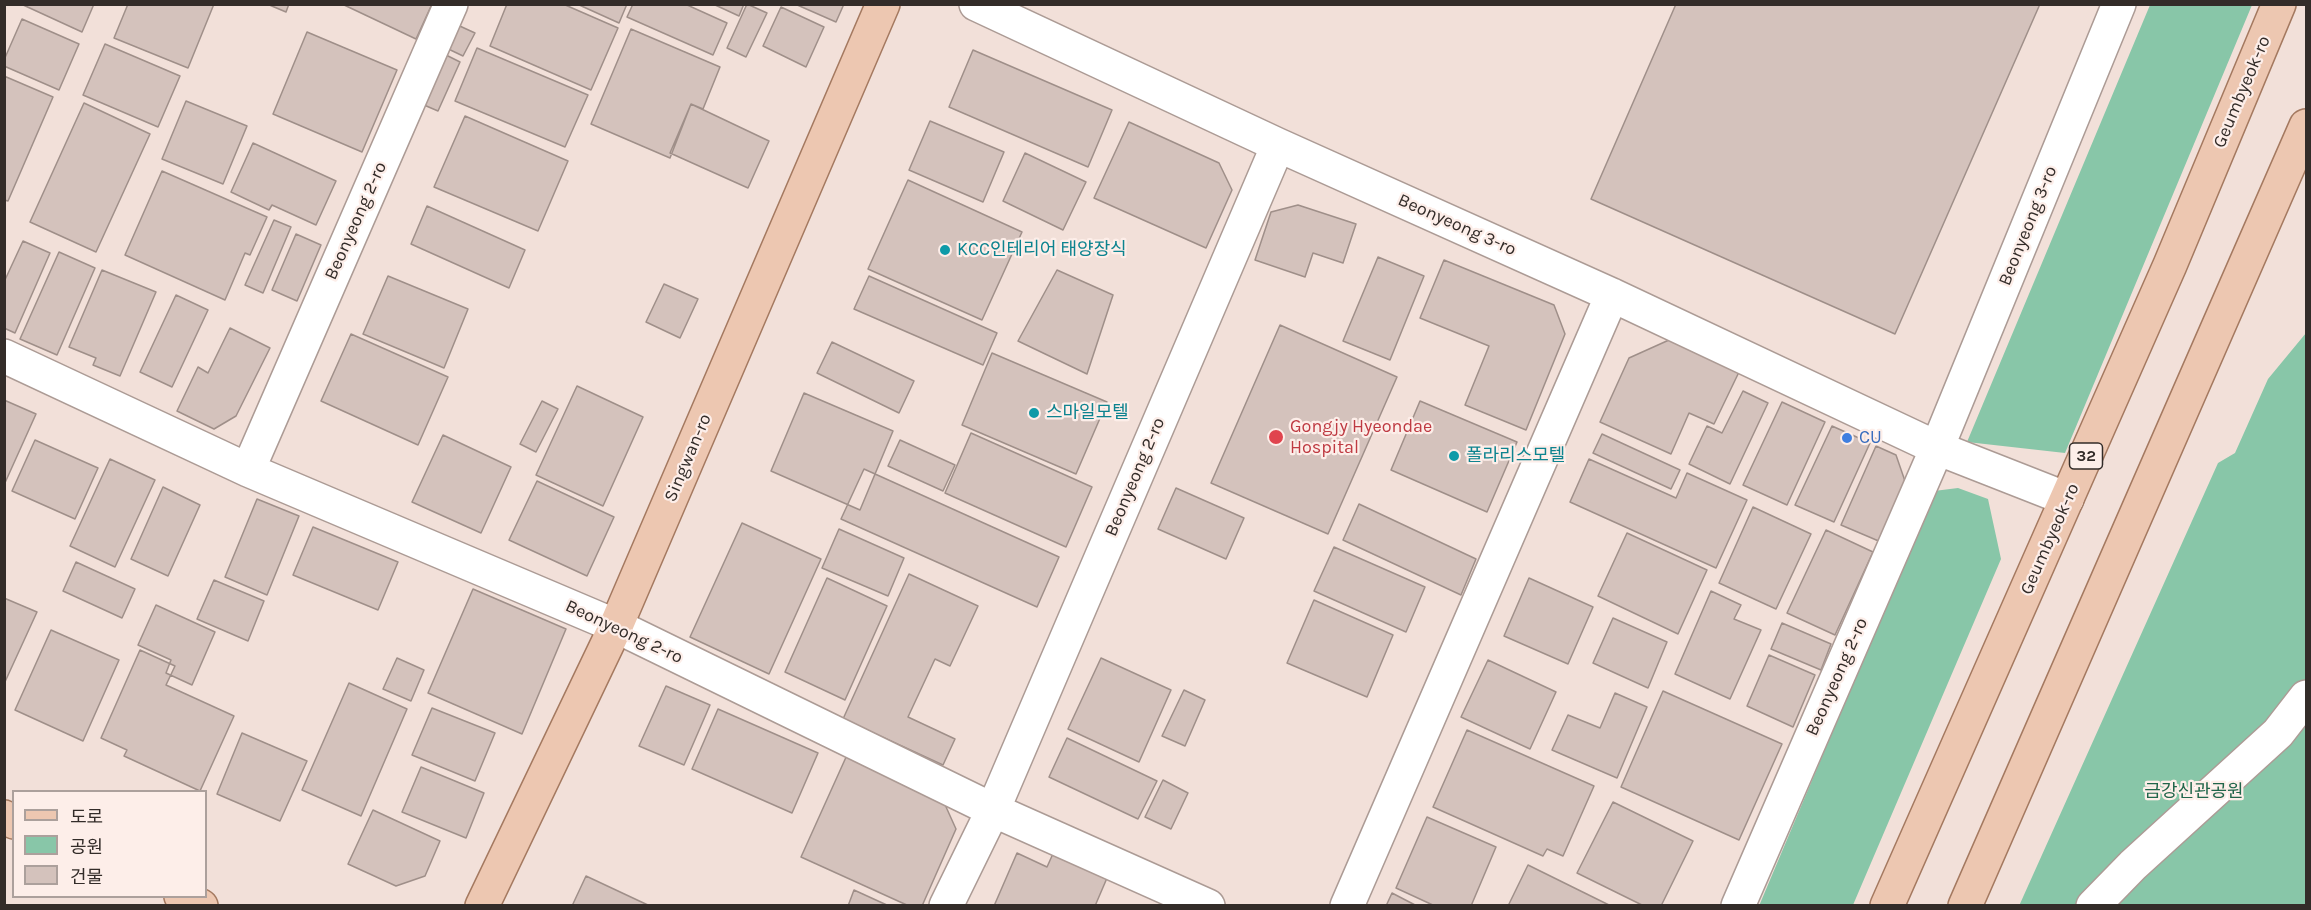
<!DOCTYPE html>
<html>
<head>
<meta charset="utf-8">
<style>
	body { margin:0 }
	#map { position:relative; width:2311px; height:910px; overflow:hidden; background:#f2e0d9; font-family:Karla,"Noto Sans KR",sans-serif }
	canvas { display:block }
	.frame { position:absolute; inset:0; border:6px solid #332c29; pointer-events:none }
	.legend { position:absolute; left:12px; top:790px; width:195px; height:108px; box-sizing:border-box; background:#fdeee9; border:2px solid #aca09c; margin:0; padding:8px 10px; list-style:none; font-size:18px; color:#332c29 }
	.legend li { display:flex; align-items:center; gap:12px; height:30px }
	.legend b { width:30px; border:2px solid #aca09c }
</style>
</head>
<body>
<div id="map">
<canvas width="2311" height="910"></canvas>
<div class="frame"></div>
<ul class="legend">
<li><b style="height:8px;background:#edc7b1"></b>도로</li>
<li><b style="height:16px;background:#88c6a8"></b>공원</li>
<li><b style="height:16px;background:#d4c2bc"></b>건물</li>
</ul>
</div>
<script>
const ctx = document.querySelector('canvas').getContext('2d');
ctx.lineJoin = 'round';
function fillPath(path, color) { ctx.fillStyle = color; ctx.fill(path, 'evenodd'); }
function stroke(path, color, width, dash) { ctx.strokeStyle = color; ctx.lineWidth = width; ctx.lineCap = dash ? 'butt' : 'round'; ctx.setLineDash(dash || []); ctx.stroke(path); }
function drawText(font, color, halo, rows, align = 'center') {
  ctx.font = font + ' Karla,"Noto Sans KR",sans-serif'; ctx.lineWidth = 4.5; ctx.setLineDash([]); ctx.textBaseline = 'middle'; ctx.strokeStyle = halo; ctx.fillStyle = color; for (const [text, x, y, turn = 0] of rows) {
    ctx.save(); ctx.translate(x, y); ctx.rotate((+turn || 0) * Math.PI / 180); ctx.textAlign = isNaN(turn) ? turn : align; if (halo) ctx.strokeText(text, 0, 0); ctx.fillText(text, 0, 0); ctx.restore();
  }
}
const green = new Path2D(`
	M 2150,5 L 2252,5 L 2065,453 L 1967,442 Z
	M 2306,333 L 2306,905 L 2019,906 L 2218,463 L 2235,453 L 2268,379 Z
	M 1958,488 L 1988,499 L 2001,559 L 1853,905 L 1759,906 L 1934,491 Z`);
const building = new Path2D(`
	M 21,4 L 94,4 L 82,32 Z
	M 128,4 L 214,4 L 188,68 L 114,38 Z
	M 267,4 L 289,4 L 286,12 Z
	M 342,4 L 432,4 L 416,39 Z
	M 507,4 L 563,4 L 618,28 L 591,90 L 490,46 Z
	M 577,4 L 627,4 L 619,23 Z
	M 633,4 L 685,4 L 727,23 L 713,55 L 627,17 Z
	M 713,4 L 744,4 L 739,16 Z
	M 747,4 L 767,13 L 746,57 L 727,48 Z
	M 795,4 L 844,4 L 836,22 Z
	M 1676,4 L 2040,4 L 1895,334 L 1591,199 Z
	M 781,7 L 824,27 L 806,67 L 763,46 Z
	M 22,19 L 79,44 L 59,90 L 4,66 L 4,60 Z
	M 451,22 L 475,33 L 463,56 L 440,45 Z
	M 631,29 L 720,67 L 703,109 L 691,104 L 670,158 L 591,124 Z
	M 307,32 L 397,70 L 362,152 L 273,114 Z
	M 105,44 L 180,76 L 158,127 L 83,95 Z
	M 477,48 L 588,95 L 565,147 L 455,101 Z
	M 973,50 L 1112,110 L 1088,167 L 949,107 Z
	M 440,52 L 460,62 L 438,111 L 417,102 Z
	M 4,76 L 53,97 L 8,201 L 4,200 Z
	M 186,101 L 247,126 L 223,184 L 162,159 Z
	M 84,103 L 150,134 L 96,252 L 30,222 Z
	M 691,104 L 769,141 L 748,188 L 670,153 Z
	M 465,116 L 568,161 L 538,231 L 434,187 Z
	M 930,121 L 1004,152 L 983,202 L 909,170 Z
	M 1129,122 L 1219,163 L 1232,190 L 1206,248 L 1094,198 Z
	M 253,143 L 336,181 L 316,225 L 272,205 L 269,210 L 231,192 Z
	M 1025,153 L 1086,182 L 1063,230 L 1003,201 Z
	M 162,171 L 267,217 L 250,255 L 245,253 L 225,300 L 125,255 Z
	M 908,180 L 1022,232 L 982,320 L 868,269 Z
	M 1298,205 L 1356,224 L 1343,263 L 1313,253 L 1305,277 L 1255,260 L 1271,212 Z
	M 427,206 L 525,250 L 509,288 L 411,244 Z
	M 274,220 L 291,227 L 263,293 L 245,285 Z
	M 296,234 L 321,245 L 297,301 L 272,290 Z
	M 23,241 L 50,253 L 15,333 L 4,328 L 4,282 Z
	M 59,252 L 95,268 L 57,355 L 20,339 Z
	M 1378,257 L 1424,276 L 1390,360 L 1343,341 Z
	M 1444,260 L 1554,305 L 1565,334 L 1526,430 L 1465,405 L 1489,346 L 1420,318 Z
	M 102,270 L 156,292 L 120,376 L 93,365 L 96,358 L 69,347 Z
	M 1057,270 L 1113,295 L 1087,374 L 1018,341 Z
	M 388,276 L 468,309 L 444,368 L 363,334 Z
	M 869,276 L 997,333 L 983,365 L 854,309 Z
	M 664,284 L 698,299 L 680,338 L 646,322 Z
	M 176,295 L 208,310 L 172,387 L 140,372 Z
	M 1280,325 L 1397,377 L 1328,534 L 1211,483 Z
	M 230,328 L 270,348 L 236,416 L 214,429 L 177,411 L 198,367 L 208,373 Z
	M 351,334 L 448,377 L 418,445 L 321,401 Z
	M 1669,340 L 1739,372 L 1714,424 L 1689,413 L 1671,454 L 1600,422 L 1629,358 Z
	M 832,342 L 914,381 L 899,413 L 817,373 Z
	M 992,353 L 1107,402 L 1076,474 L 962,425 Z
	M 577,386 L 643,417 L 603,506 L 536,475 Z
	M 1743,391 L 1768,403 L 1730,484 L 1689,464 L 1707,426 L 1722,433 Z
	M 804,393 L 893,431 L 860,510 L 771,471 Z
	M 4,400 L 36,414 L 4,485 Z
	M 542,401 L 558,409 L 536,452 L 520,444 Z
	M 1420,401 L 1517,442 L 1487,512 L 1391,470 Z
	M 1782,402 L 1825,422 L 1787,505 L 1743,485 Z
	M 1832,426 L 1870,443 L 1834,522 L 1795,505 Z
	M 971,433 L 1092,487 L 1066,547 L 945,493 Z
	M 1602,434 L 1680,470 L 1671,489 L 1593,453 Z
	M 443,435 L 511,467 L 481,533 L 412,502 Z
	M 35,440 L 98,468 L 75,519 L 12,491 Z
	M 900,440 L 955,465 L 943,491 L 888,466 Z
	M 1876,446 L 1896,455 L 1906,484 L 1881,542 L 1841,525 Z
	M 110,459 L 155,480 L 115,567 L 70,546 Z
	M 1589,459 L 1676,498 L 1687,473 L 1747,500 L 1716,568 L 1570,502 Z
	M 864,469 L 1059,557 L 1037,607 L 841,519 Z
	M 537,481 L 614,517 L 587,576 L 509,540 Z
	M 163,487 L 200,505 L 168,576 L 131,559 Z
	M 1176,488 L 1244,518 L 1226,559 L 1158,529 Z
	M 257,499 L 299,516 L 267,595 L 225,577 Z
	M 1359,504 L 1476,559 L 1461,595 L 1343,540 Z
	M 1753,507 L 1811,534 L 1776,609 L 1719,583 Z
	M 742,523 L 821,559 L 769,674 L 690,637 Z
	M 313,527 L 398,562 L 378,610 L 293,575 Z
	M 839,529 L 904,558 L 888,596 L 822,568 Z
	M 1826,530 L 1873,552 L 1835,635 L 1787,613 Z
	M 1627,533 L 1707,570 L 1678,634 L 1598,596 Z
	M 1334,547 L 1425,587 L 1406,632 L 1314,591 Z
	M 76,562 L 135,589 L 122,618 L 63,591 Z
	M 909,574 L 978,606 L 950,666 L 935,659 L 908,717 L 955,739 L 943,765 L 843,719 Z
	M 827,578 L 887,606 L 845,700 L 785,672 Z
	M 1529,578 L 1593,607 L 1568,664 L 1504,636 Z
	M 214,580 L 264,601 L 248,641 L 197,619 Z
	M 473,589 L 566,629 L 522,734 L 428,693 Z
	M 1711,591 L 1741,605 L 1734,619 L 1761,630 L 1730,699 L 1675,674 Z
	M 4,598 L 37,612 L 4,684 Z
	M 1314,600 L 1393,635 L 1367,697 L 1287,663 Z
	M 156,605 L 215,632 L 192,685 L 166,673 L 171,660 L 138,645 Z
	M 1613,618 L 1667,642 L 1648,688 L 1593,663 Z
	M 1782,623 L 1831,644 L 1821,670 L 1771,649 Z
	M 51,630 L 119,660 L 83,741 L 15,710 Z
	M 140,650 L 175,666 L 166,685 L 234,716 L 200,791 L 124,756 L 127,750 L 101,738 Z
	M 1769,655 L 1815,675 L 1793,727 L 1747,706 Z
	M 397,658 L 424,670 L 411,701 L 383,689 Z
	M 1101,658 L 1171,690 L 1139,762 L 1068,729 Z
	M 1488,660 L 1556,692 L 1530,749 L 1461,717 Z
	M 349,683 L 407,709 L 361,816 L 302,790 Z
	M 666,686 L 710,705 L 684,765 L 639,746 Z
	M 1184,690 L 1205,700 L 1185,746 L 1162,736 Z
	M 1663,691 L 1782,744 L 1739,840 L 1621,787 Z
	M 1615,693 L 1647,707 L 1617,778 L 1552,750 L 1568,715 L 1600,728 Z
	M 432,708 L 495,733 L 475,781 L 412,755 Z
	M 718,709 L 818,753 L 792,813 L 692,769 Z
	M 1467,730 L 1594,786 L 1563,856 L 1547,849 L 1543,856 L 1433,807 Z
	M 242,733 L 307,761 L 280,821 L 217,794 Z
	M 1067,738 L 1157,781 L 1138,819 L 1049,777 Z
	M 847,755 L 942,798 L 956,829 L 922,906 L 909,906 L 801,857 Z
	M 421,767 L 484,793 L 466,838 L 402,812 Z
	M 1163,780 L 1188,793 L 1171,829 L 1145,817 Z
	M 1613,802 L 1693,841 L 1661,906 L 1644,906 L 1577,873 Z
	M 373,810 L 440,841 L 425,876 L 396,886 L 348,864 Z
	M 1427,817 L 1496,847 L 1471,906 L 1435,906 L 1396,888 Z
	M 1056,847 L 1110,871 L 1095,906 L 994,906 L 1017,853 L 1047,867 Z
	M 1528,865 L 1611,906 L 1508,906 Z
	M 586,876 L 650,906 L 572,906 Z
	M 854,890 L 889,906 L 848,906 Z
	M 1392,893 L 1417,906 L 1386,906 Z`);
const minor = new Path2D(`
	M 976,4 L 1278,145 L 1612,295 L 1937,448 L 2067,499
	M 4,356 L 248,470 L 616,626 L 993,810 L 1208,906
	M 248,470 L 451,4
	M 946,906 L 993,810 L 1278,145
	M 1347,906 L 1612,295
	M 1738,906 L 1937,448 L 2119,4
	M 2093,906 L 2133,865 L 2278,733 L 2306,697`);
const major = new Path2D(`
	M 4,817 L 14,822
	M 181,896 L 201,906
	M 482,906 L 616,626 L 883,4
	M 1887,906 L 2170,265 L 2279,4
	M 1965,906 L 2306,126`);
const markers = [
	[945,250,6,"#0f9aa8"],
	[1034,413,6,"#0f9aa8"],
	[1276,437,8,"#e0444e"],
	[1847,438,6,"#3f7fe0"],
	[1454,456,6,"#0f9aa8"]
];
const shields = [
	[2086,456,33]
];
const shieldNames = [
	["32",2086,456]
];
const streetNames = [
	["Geumbyeok-ro",2242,92,-67],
	["Beonyeong 2-ro",356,221,-66],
	["Beonyeong 3-ro",1457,225,24],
	["Beonyeong 3-ro",2028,226,-68],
	["Singwan-ro",688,458,-67],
	["Beonyeong 2-ro",1135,477,-67],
	["Geumbyeok-ro",2050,539,-66],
	["Beonyeong 2-ro",624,632,25],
	["Beonyeong 2-ro",1837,677,-66]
];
const cultureNames = [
	["KCC인테리어 태양장식",957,250],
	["스마일모텔",1046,413],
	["폴라리스모텔",1466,456]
];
const healthNames = [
	["Gongjy Hyeondae",1290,427],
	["Hospital",1290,448]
];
const shopNames = [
	["CU",1859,438]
];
const parkNames = [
	["금강신관공원",2194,792]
];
fillPath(green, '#88c6a8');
fillPath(building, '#d4c2bc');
stroke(building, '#9f8f89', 1.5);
stroke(minor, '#ac9b95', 36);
stroke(major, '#a47960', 36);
stroke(minor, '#fff', 33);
stroke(major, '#edc7b1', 33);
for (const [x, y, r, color] of markers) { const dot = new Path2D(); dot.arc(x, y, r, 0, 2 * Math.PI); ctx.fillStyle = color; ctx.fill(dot); stroke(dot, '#fdeee9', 2); }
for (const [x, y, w] of shields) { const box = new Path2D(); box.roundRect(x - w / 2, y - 13, w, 26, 4.5); ctx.fillStyle = '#fdeee9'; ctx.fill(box); stroke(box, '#332c29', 1.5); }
drawText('bold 16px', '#332c29', null, shieldNames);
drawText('18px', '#332c29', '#fdeee9', streetNames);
drawText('18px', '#0d838f', '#fdeee9', cultureNames, 'left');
drawText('18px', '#be3a42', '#fdeee9', healthNames, 'left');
drawText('18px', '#366cbe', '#fdeee9', shopNames, 'left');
drawText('18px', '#20654a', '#fdeee9', parkNames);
</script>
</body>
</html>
